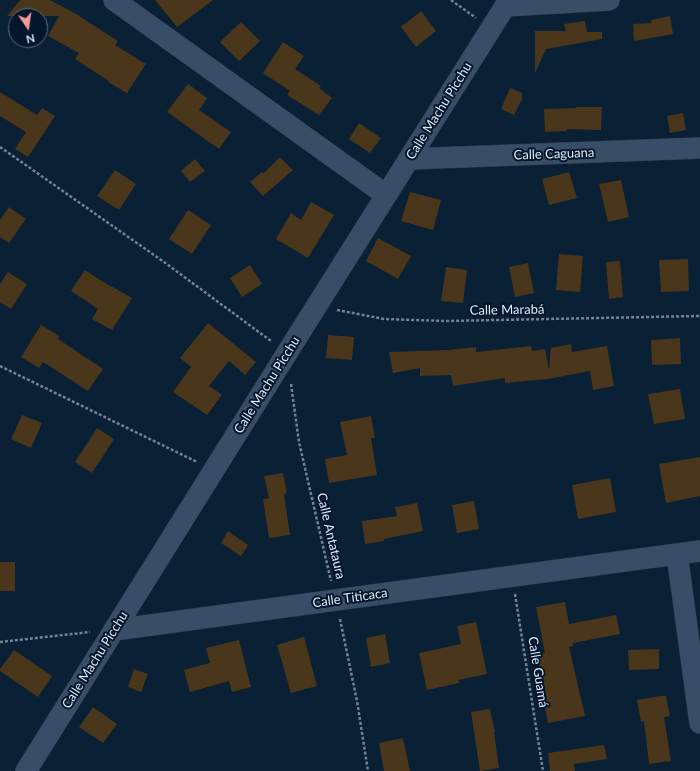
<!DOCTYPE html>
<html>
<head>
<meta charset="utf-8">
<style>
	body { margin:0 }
	#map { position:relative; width:700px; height:771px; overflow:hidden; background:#0a2035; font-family:Lato,sans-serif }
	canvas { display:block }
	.north { position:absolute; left:8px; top:8px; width:40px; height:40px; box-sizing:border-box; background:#03162b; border:1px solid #5a6b7e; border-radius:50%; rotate:167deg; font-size:11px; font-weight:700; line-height:16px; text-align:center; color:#ddebfa }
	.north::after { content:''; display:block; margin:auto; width:14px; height:18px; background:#f59b9a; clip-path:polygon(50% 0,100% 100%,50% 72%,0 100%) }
</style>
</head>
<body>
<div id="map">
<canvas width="700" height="771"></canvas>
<div class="north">N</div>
</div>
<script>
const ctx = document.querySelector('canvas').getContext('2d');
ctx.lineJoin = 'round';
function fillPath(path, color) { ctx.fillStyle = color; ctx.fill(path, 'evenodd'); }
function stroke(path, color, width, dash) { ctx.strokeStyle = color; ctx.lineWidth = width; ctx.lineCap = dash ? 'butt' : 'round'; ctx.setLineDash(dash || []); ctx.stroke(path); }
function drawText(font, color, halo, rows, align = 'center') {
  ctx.font = font + ' Lato,sans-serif'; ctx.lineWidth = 4; ctx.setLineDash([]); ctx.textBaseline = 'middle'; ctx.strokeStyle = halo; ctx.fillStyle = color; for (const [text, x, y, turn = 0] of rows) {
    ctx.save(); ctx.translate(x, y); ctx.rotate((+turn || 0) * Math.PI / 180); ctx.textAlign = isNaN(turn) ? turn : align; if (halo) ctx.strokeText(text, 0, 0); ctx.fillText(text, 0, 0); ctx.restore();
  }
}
const building = new Path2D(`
	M 20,0 L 50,0 L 80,16 L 79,16 L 118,41 L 115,45 L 146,64 L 127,93 L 108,82 L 109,81 L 75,59 L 79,53 L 48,36 L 59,16 L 7,16 Z
	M 155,0 L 213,0 L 177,27 Z
	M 421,11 L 436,31 L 416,47 L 401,27 Z
	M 670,16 L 673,34 L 634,41 L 633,24 L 652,23 L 651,20 Z
	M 585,21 L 587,32 L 602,32 L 602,39 L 546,49 L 535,73 L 535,31 L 566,31 L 564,24 Z
	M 241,22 L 260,41 L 239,61 L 220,42 Z
	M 283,42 L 304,56 L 295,69 L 321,86 L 319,88 L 332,98 L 319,115 L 287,95 L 290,91 L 263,73 Z
	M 188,84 L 207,98 L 199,110 L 231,132 L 219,149 L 167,112 Z
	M 510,88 L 522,93 L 522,99 L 514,115 L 501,109 Z
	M 0,92 L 37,115 L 42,108 L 55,116 L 28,157 L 15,149 L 26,132 L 0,116 Z
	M 576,107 L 602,107 L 601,130 L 567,129 L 567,131 L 545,132 L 544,109 L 576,108 Z
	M 683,113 L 686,130 L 670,133 L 667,116 Z
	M 359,123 L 381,138 L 370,153 L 349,139 Z
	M 280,157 L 293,170 L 263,196 L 250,182 L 262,172 L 263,174 Z
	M 195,159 L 205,171 L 190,182 L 181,171 Z
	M 115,170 L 136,184 L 119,210 L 97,196 Z
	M 569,172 L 577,198 L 549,205 L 542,179 Z
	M 621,180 L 629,217 L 608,222 L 599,184 Z
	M 410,192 L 441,200 L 433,230 L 401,221 Z
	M 311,202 L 334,215 L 308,258 L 276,239 L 291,213 L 301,220 Z
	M 9,207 L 26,219 L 9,243 L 0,237 L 0,220 Z
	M 188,210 L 211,225 L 192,254 L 169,239 Z
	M 378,238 L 411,256 L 398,279 L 366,261 Z
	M 559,254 L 583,256 L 580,292 L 556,290 Z
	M 688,259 L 689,291 L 661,292 L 659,260 Z
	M 620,261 L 623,297 L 609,299 L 606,262 Z
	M 528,263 L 534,293 L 515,297 L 509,267 Z
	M 250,265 L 262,284 L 242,297 L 230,278 Z
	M 446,267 L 467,270 L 463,303 L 441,301 Z
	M 85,270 L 111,287 L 111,286 L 132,298 L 112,330 L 92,319 L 98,309 L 71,291 Z
	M 8,272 L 27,284 L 11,309 L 0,302 L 0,284 Z
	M 208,323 L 256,362 L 245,375 L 229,361 L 209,386 L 222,395 L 207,415 L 173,392 L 191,367 L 180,358 Z
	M 41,325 L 59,336 L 58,339 L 103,369 L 88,391 L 43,362 L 39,368 L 21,357 Z
	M 328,335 L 354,337 L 352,360 L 326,358 Z
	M 680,338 L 681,364 L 652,365 L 651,340 Z
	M 571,344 L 572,352 L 607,346 L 614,386 L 593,390 L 590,371 L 548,379 L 505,383 L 505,378 L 453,386 L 451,375 L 420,376 L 420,368 L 393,373 L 389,352 L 448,350 L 476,347 L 476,352 L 531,346 L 532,351 L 545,349 L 549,370 L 551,348 Z
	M 680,389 L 685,419 L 654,424 L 648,394 Z
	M 22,415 L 42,423 L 31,448 L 11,439 Z
	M 371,416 L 375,438 L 371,438 L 377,475 L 329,483 L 325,459 L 347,455 L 340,422 Z
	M 97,428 L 114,439 L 92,473 L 75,462 Z
	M 700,457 L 700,496 L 666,503 L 659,464 Z
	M 283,473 L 287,493 L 284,494 L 290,535 L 269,538 L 263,499 L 269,498 L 264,476 Z
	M 610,478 L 616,512 L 578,519 L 572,485 Z
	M 474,501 L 479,529 L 457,533 L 452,505 Z
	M 417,503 L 423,531 L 384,539 L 384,541 L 365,544 L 362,521 L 397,516 L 395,507 Z
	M 228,531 L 248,545 L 241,556 L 221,543 Z
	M 0,562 L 15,562 L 15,591 L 0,591 Z
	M 565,602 L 569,624 L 616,615 L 620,634 L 573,643 L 573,646 L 569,647 L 585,716 L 548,723 L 544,701 L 547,700 L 537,655 L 545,653 L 536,607 Z
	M 476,622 L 487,674 L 458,680 L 459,683 L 427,690 L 419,653 L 461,644 L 457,626 Z
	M 385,634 L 390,663 L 371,667 L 366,638 Z
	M 304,637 L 317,686 L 291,693 L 277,645 Z
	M 239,640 L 251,687 L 232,692 L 229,681 L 190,692 L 184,670 L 210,663 L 206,648 Z
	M 659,649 L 659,669 L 629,670 L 628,650 Z
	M 14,650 L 52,676 L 38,697 L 0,671 L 0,669 Z
	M 134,669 L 148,674 L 141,692 L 128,687 Z
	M 660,696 L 666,696 L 670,716 L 664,717 L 671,761 L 649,764 L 644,721 L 641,722 L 637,700 Z
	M 93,707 L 117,724 L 103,743 L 79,727 Z
	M 490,709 L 495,732 L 494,732 L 499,768 L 480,771 L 471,712 Z
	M 403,738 L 410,771 L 384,771 L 379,743 Z
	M 604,745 L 607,759 L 574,764 L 575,771 L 550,771 L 548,753 Z`);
const path = new Path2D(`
	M 451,0 L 476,18
	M 0,147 L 164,262 L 271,341
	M 337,310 L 384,319 L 446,321 L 700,316
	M 0,366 L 197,462
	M 291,384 L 299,442 L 331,581
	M 515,594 L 543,771
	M 340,619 L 357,701 L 368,771
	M 0,642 L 90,632`);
const street = new Path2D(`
	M 114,0 L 386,195
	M 505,6 L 609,0
	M 409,159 L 700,148
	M 677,554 L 700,723
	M 114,630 L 700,551
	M 26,771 L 287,353 L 509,0`);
const streetNames = [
	["Calle Machu Picchu",439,111,-58],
	["Calle Caguana",554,154,-2],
	["Calle Marabá",507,310,-1],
	["Calle Machu Picchu",267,385,-58],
	["Calle Antataura",331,536,77],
	["Calle Titicaca",350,598,-8],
	["Calle Machu Picchu",95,660,-58],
	["Calle Guamá",538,672,81]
];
fillPath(building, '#4a361b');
stroke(street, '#313a4d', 22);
stroke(path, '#718395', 2.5, [3, 2]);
stroke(street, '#374e66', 21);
drawText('13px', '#ddebfa', '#03162b', streetNames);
</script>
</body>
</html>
